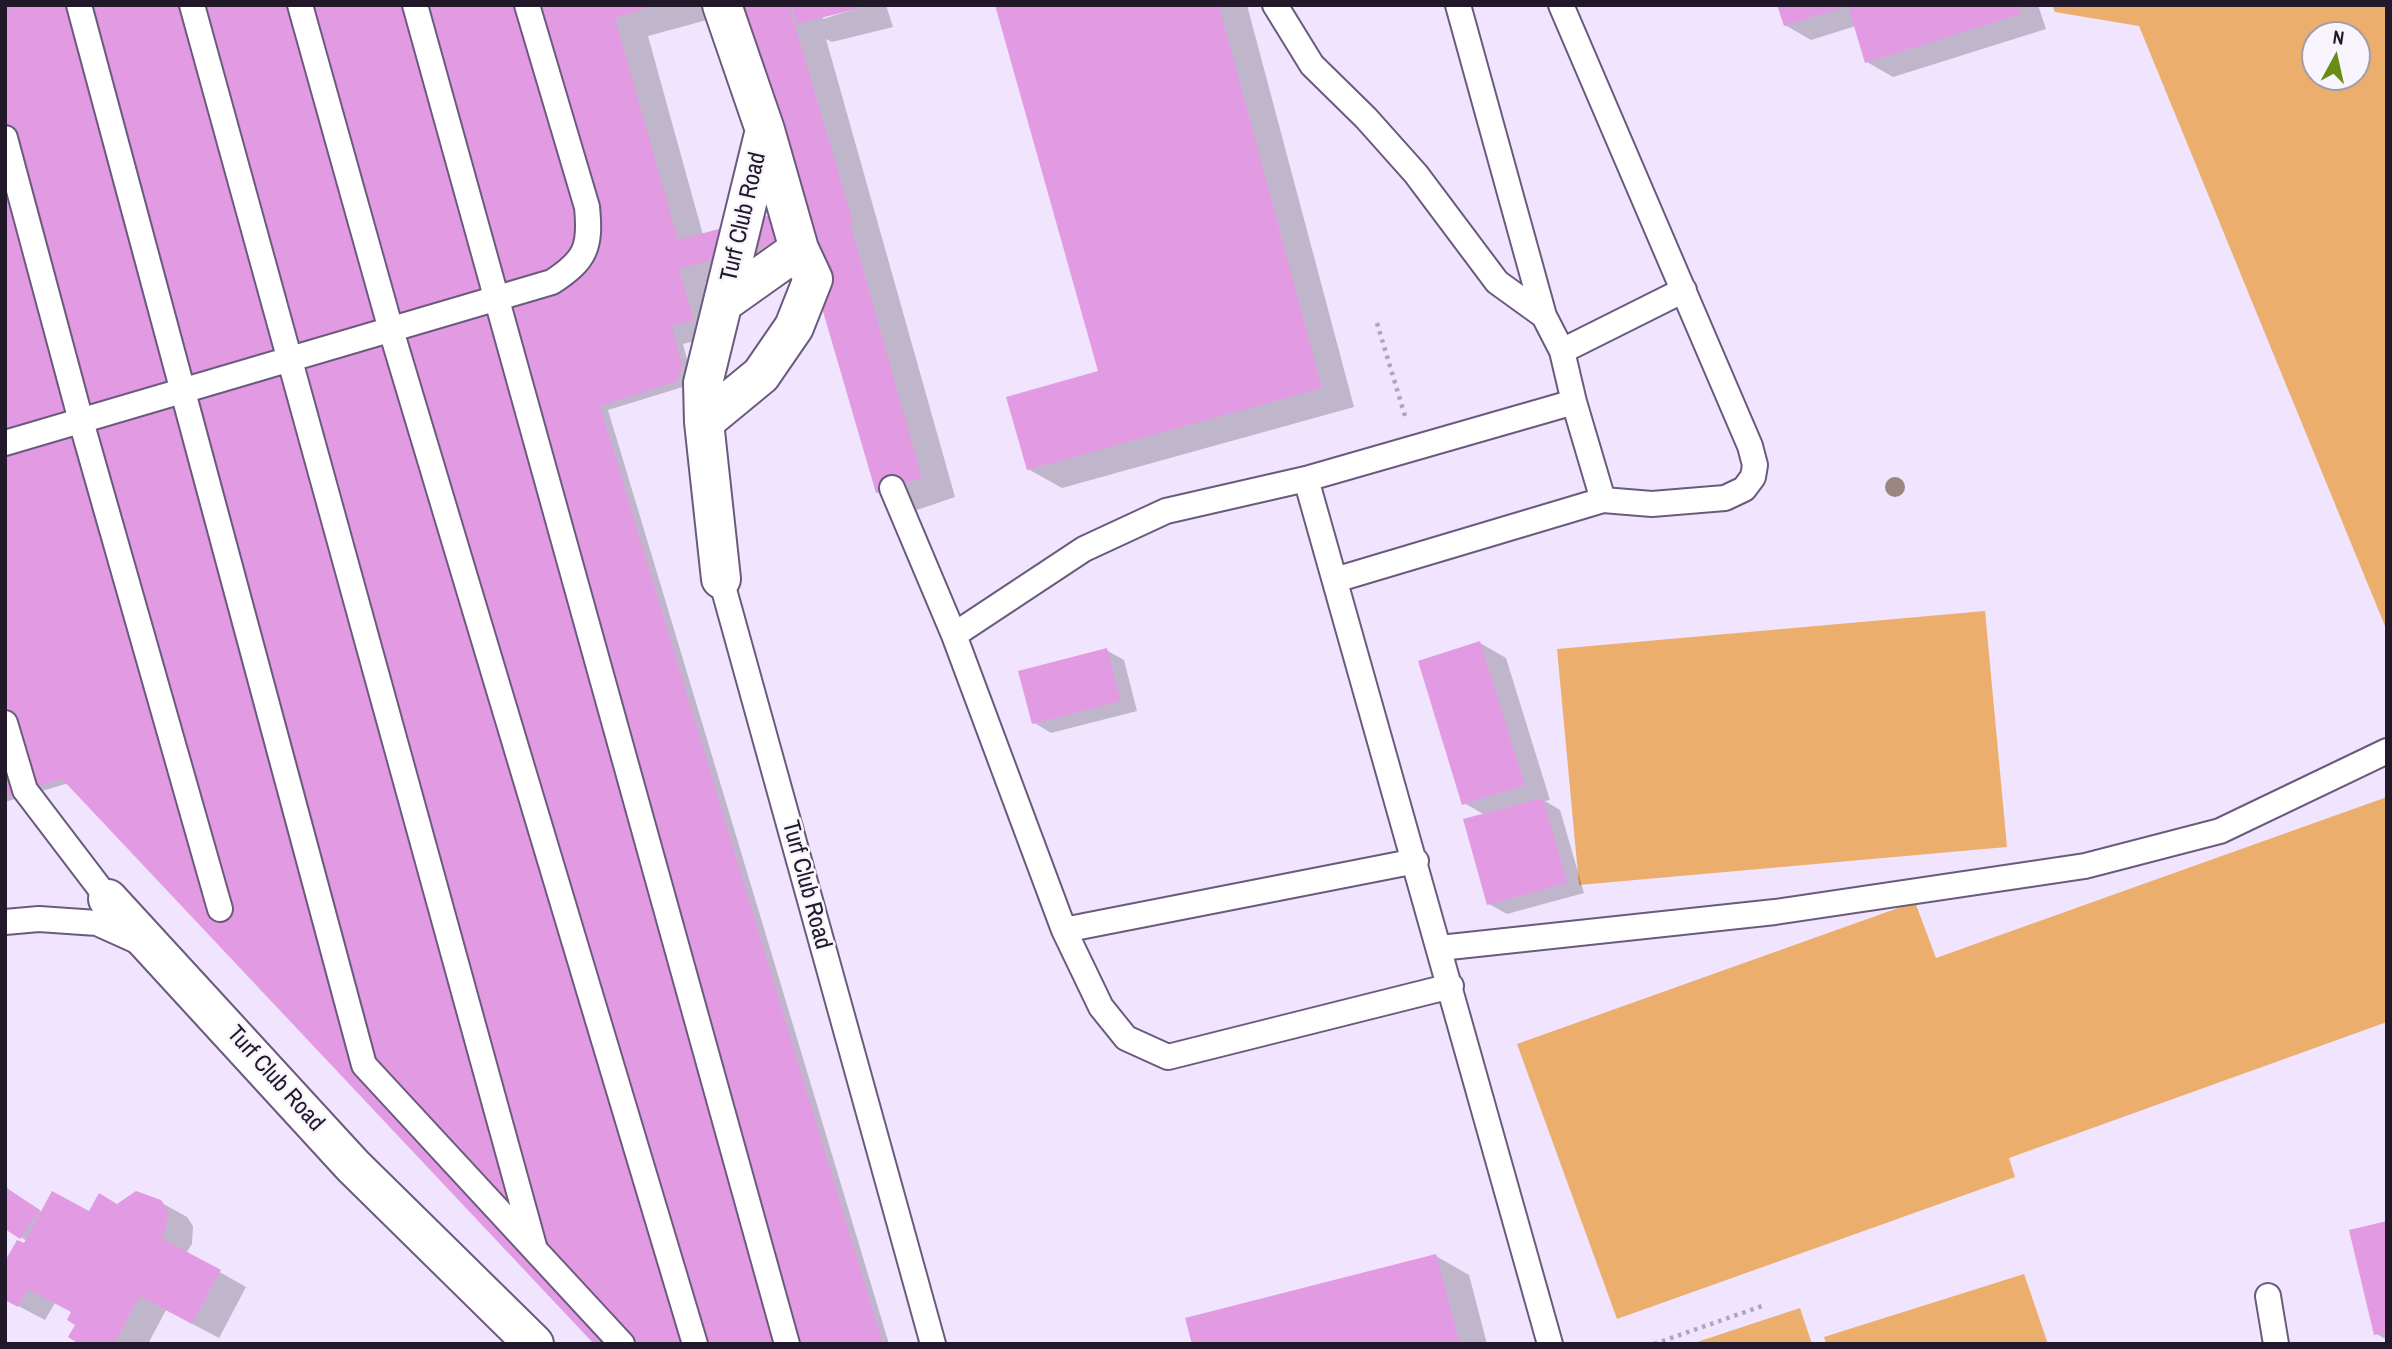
<!DOCTYPE html>
<html>
<head>
<meta charset="utf-8">
<style>
	body { margin:0 }
	#map { position:relative; width:2392px; height:1349px; overflow:hidden; background:#f0e4fe; font-family:"Archivo Narrow",sans-serif }
	canvas { display:block }
	.frame { position:absolute; inset:0; border:7px solid #211929; pointer-events:none }
	.north { position:absolute; left:2301px; top:21px; width:70px; height:70px; box-sizing:border-box; background:#f9f5fe; border:2px solid #a39da9; border-radius:50%; rotate:8deg; font-size:19px; font-weight:700; line-height:28px; text-align:center; color:#211929 }
	.north::after { content:''; display:block; margin:auto; width:24px; height:32px; background:#698c14; clip-path:polygon(50% 0,100% 100%,50% 72%,0 100%) }
</style>
</head>
<body>
<div id="map">
<canvas width="2392" height="1349"></canvas>
<div class="frame"></div>
<div class="north">N</div>
</div>
<script>
const ctx = document.querySelector('canvas').getContext('2d');
ctx.lineJoin = 'round';
function fillPath(path, color) { ctx.fillStyle = color; ctx.fill(path, 'evenodd'); }
function stroke(path, color, width, dash) { ctx.strokeStyle = color; ctx.lineWidth = width; ctx.lineCap = dash ? 'butt' : 'round'; ctx.setLineDash(dash || []); ctx.stroke(path); }
function drawText(font, color, halo, rows, align = 'center') {
  ctx.font = font + ' "Archivo Narrow",sans-serif'; ctx.lineWidth = 5; ctx.setLineDash([]); ctx.textBaseline = 'middle'; ctx.strokeStyle = halo; ctx.fillStyle = color; for (const [text, x, y, turn = 0] of rows) {
    ctx.save(); ctx.translate(x, y); ctx.rotate((+turn || 0) * Math.PI / 180); ctx.textAlign = isNaN(turn) ? turn : align; if (halo) ctx.strokeText(text, 0, 0); ctx.fillText(text, 0, 0); ctx.restore();
  }
}
const green = new Path2D(`
	M 2052,5 L 2387,5 L 2387,631 L 2139,26 L 2055,12 ZM 2315,35 L 2357,35 L 2357,77 L 2315,77 Z
	M 1985,611 L 2007,847 L 1579,885 L 1557,649 Z
	M 2387,797 L 2387,1022 L 2009,1158 L 2015,1177 L 1617,1319 L 1517,1044 L 1915,902 L 1936,958 Z
	M 2024,1274 L 2048,1344 L 1826,1344 L 1824,1337 Z
	M 1800,1308 L 1812,1344 L 1691,1344 L 1700,1341 Z`);
const shadow = new Path2D(`
	M 5,5 L 864,5 L 823,16 L 823,19 L 868,5 L 886,5 L 893,27 L 832,42 L 826,39 L 955,497 L 911,512 L 877,492 L 810,255 L 705,283 L 719,335 L 683,344 L 690,371 L 686,386 L 608,410 L 889,1344 L 596,1344 L 69,783 L 5,802 ZM 740,11 L 793,211 L 703,235 L 648,36 Z
	M 997,5 L 1247,5 L 1354,407 L 1062,488 L 1028,469 L 1100,372 Z
	M 1779,5 L 2038,5 L 2046,29 L 1893,77 L 1867,62 L 1856,26 L 1811,40 L 1785,25 Z
	M 1480,643 L 1506,658 L 1550,800 L 1545,801 L 1560,810 L 1584,893 L 1507,914 L 1489,904 L 1485,815 L 1464,803 Z
	M 1106,650 L 1124,660 L 1137,711 L 1051,733 L 1033,722 Z
	M 5,1187 L 42,1212 L 90,1213 L 117,1206 L 160,1202 L 187,1217 L 193,1226 L 192,1244 L 186,1253 L 246,1287 L 219,1338 L 166,1310 L 148,1344 L 82,1344 L 73,1312 L 55,1303 L 45,1320 L 5,1299 L 27,1241 L 5,1227 Z
	M 2387,1223 L 2387,1340 L 2375,1333 Z
	M 1436,1256 L 1469,1275 L 1487,1344 L 1193,1344 Z`);
const building = new Path2D(`
	M 5,5 L 657,5 L 615,18 L 678,240 L 793,209 L 737,5 L 789,5 L 853,222 L 850,223 L 922,478 L 876,493 L 801,236 L 679,269 L 694,320 L 672,326 L 682,365 L 678,381 L 600,406 L 883,1344 L 594,1344 L 62,779 L 5,796 Z
	M 792,5 L 859,5 L 860,8 L 797,24 Z
	M 995,5 L 1219,5 L 1322,388 L 1027,470 L 1006,397 L 1098,371 Z
	M 1777,5 L 2018,5 L 2021,14 L 1865,63 L 1848,6 L 1784,26 Z
	M 1480,641 L 1525,785 L 1462,805 L 1418,661 Z
	M 1107,648 L 1121,701 L 1032,724 L 1018,671 Z
	M 1543,798 L 1567,883 L 1487,905 L 1463,819 Z
	M 5,1187 L 40,1210 L 20,1239 L 5,1229 Z
	M 52,1191 L 89,1211 L 99,1193 L 117,1204 L 136,1191 L 161,1200 L 168,1210 L 166,1229 L 161,1238 L 221,1270 L 192,1324 L 140,1296 L 114,1344 L 79,1344 L 68,1337 L 75,1325 L 67,1320 L 71,1312 L 28,1289 L 18,1307 L 5,1300 L 5,1261 L 17,1240 L 24,1243 Z
	M 2387,1221 L 2387,1332 L 2374,1335 L 2349,1230 Z
	M 1436,1254 L 1460,1344 L 1192,1344 L 1185,1318 Z`);
const path = new Path2D(`
	M 1377,323 L 1405,416
	M 1654,1344 L 1765,1305`);
const lane = new Path2D(`
	M 79,5 L 364,1065 L 622,1344
	M 192,5 L 534,1246
	M 300,5 L 391,330 L 695,1344
	M 415,5 L 787,1344
	M 1275,5 L 1312,65 L 1366,118 L 1416,174 L 1497,282 L 1544,316
	M 1458,5 L 1544,316 L 1562,351 L 1574,402 L 1603,500
	M 5,138 L 81,421 L 220,909
	M 1562,351 L 1684,290
	M 5,443 L 552,282 C 586,260 591,247 587,207 L 527,5
	M 1306,479 L 1550,1344
	M 892,488 L 954,635 L 1064,930 L 1101,1007 L 1126,1038 L 1168,1057 L 1451,986
	M 721,579 L 933,1344
	M 1335,580 L 1603,500 L 1652,504 L 1725,498 L 1744,489 L 1753,477 L 1755,465 L 1750,446 L 1561,5
	M 954,635 L 1084,549 L 1166,511 L 1306,479 L 1574,402
	M 5,723 L 25,790 L 108,899
	M 5,922 L 39,919 L 97,923 L 137,941
	M 1064,930 L 1416,861
	M 1440,948 L 1775,912 L 2085,866 L 2220,831 L 2387,751
	M 2268,1296 L 2276,1344`);
const street = new Path2D(`
	M 723,303 L 799,249
	M 704,422 L 761,375 L 794,327 L 813,279 L 799,249 L 765,130 L 722,5
	M 721,579 L 704,422 L 703,383 L 764,134
	M 108,899 L 353,1166 L 534,1344`);
const trees = [
	[1895,487]
];
const streetNames = [
	["Turf Club Road",744,217,-77],
	["Turf Club Road",806,885,75],
	["Turf Club Road",275,1079,48]
];
fillPath(green, '#ecae6d');
fillPath(shadow, '#0003');
fillPath(building, '#e29ae3');
stroke(lane, '#6b5a7e', 28);
stroke(street, '#6b5a7e', 42);
stroke(path, '#b0a5bc', 4.5, [3.5, 5]);
stroke(lane, '#fff', 24);
stroke(street, '#fff', 38);
ctx.fillStyle = '#9c8681';
for (const [x, y] of trees) { ctx.beginPath(); ctx.arc(x, y, 10, 0, 2 * Math.PI); ctx.fill(); }
drawText('24px', '#211929', '#f9f5fe', streetNames);
</script>
</body>
</html>
